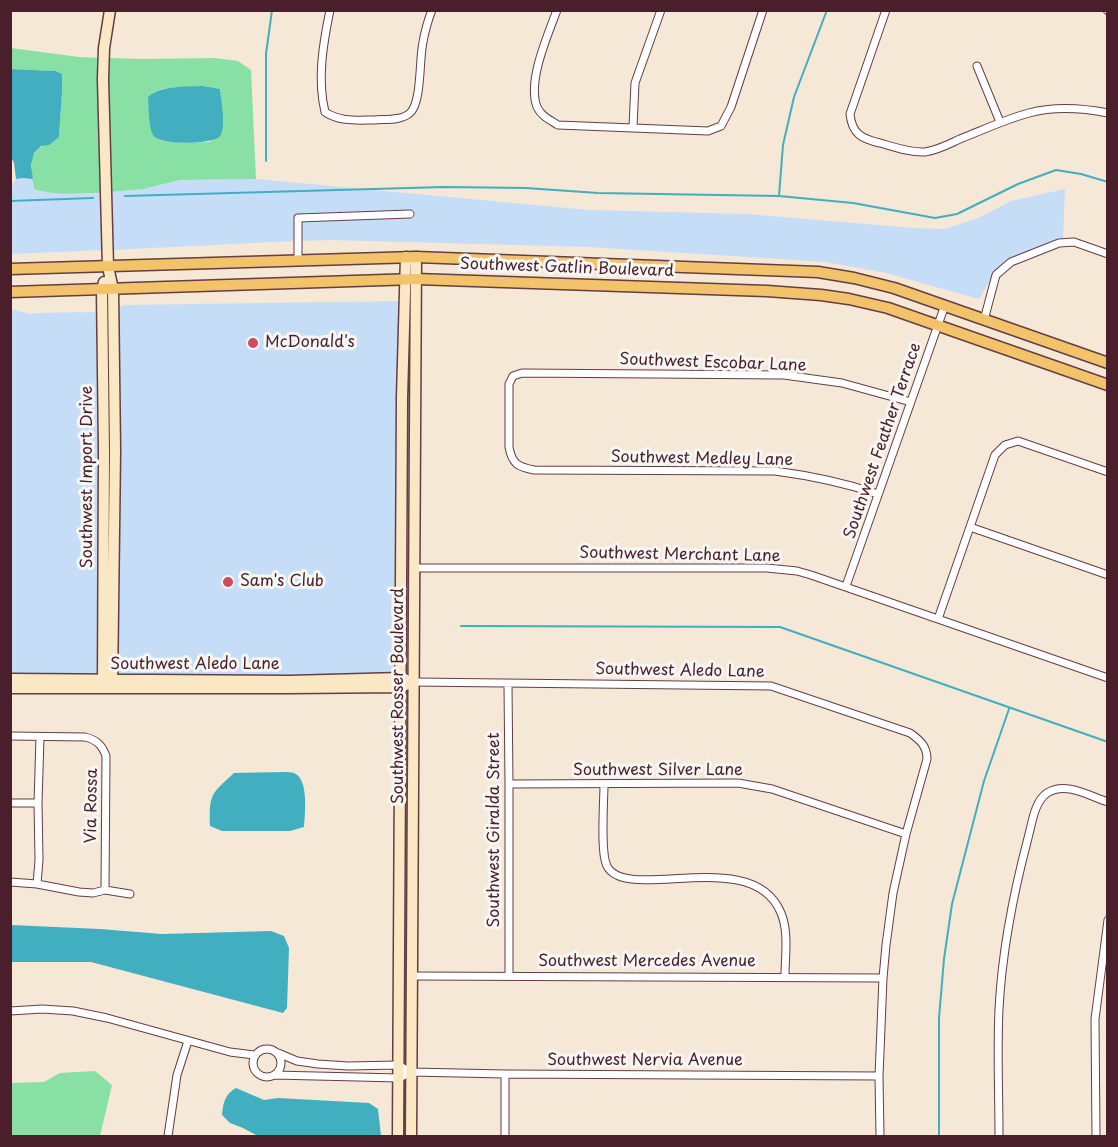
<!DOCTYPE html>
<html>
<head>
<meta charset="utf-8">
<style>
	body { margin:0 }
	#map { position:relative; width:1118px; height:1147px; overflow:hidden; background:#f5e8d7; font-family:"Playpen Sans",sans-serif }
	canvas { display:block }
	.frame { position:absolute; inset:0; border:12px solid #4a1f2b; pointer-events:none }
</style>
</head>
<body>
<div id="map">
<canvas width="1118" height="1147"></canvas>
<div class="frame"></div>
</div>
<script>
const ctx = document.querySelector('canvas').getContext('2d');
ctx.lineJoin = 'round';
function fillPath(path, color) { ctx.fillStyle = color; ctx.fill(path, 'evenodd'); }
function stroke(path, color, width, dash) { ctx.strokeStyle = color; ctx.lineWidth = width; ctx.lineCap = dash ? 'butt' : 'round'; ctx.setLineDash(dash || []); ctx.stroke(path); }
function drawText(font, color, halo, rows, align = 'center') {
  ctx.font = font + ' "Playpen Sans",sans-serif'; ctx.lineWidth = 6; ctx.setLineDash([]); ctx.textBaseline = 'middle'; ctx.strokeStyle = halo; ctx.fillStyle = color; for (const [text, x, y, turn = 0] of rows) {
    ctx.save(); ctx.translate(x, y); ctx.rotate((+turn || 0) * Math.PI / 180); ctx.textAlign = isNaN(turn) ? turn : align; if (halo) ctx.strokeText(text, 0, 0); ctx.fillText(text, 0, 0); ctx.restore();
  }
}
const built = new Path2D(`
	M 23,176 L 23,178 L 33,179 L 34,189 L 74,194 L 103,193 L 105,250 L 11,254 L 10,188 L 16,179 L 22,178 Z
	M 256,179 L 589,210 L 747,214 L 913,228 L 945,229 L 978,218 L 1011,201 L 1065,189 L 1063,239 L 1058,239 L 1008,259 L 994,272 L 991,282 L 988,284 L 979,299 L 886,273 L 825,262 L 590,247 L 329,240 L 302,241 L 301,222 L 413,218 L 413,210 L 298,214 L 294,219 L 295,241 L 112,250 L 110,192 L 143,189 L 180,180 Z
	M 402,301 L 397,674 L 289,677 L 115,675 L 117,308 L 125,305 Z
	M 10,309 L 31,314 L 37,313 L 91,312 L 96,313 L 99,317 L 100,675 L 11,675 Z
	M 406,390 L 412,390 L 410,677 L 404,675 Z`);
const green = new Path2D(`
	M 11,48 L 79,57 L 101,58 L 103,193 C 80,193 56,196 34,189 C 30,155 27,153 59,137 L 62,92 L 62,74 L 56,71 L 11,69 Z
	M 108,58 L 142,59 L 214,58 L 238,61 L 251,70 L 256,179 L 180,180 L 143,189 L 110,192 ZM 178,87 L 220,89 L 223,126 L 222,134 L 209,142 L 182,143 L 159,140 L 153,93 L 162,89 Z
	M 95,1071 L 112,1085 L 100,1136 L 11,1136 L 11,1083 L 44,1082 L 60,1073 Z`);
const water = new Path2D(`
	M 10,69 L 56,71 L 62,74 L 62,92 L 59,137 L 49,145 L 41,146 L 34,153 L 31,165 L 33,179 L 22,178 L 16,179 L 14,163 L 11,157 Z
	M 202,86 L 220,89 C 221,100 226,126 221,135 C 216,145 163,145 155,137 C 148,131 149,107 148,97 C 162,85 185,87 202,86 Z
	M 284,772 C 287,772 291,772 294,773 C 309,779 305,814 304,827 L 290,831 L 222,831 L 210,826 C 209,794 211,794 234,773 Z
	M 11,925 L 100,929 L 162,934 L 271,931 L 284,936 L 289,948 L 287,1008 L 283,1013 L 91,962 L 11,962 Z
	M 236,1088 L 264,1100 L 278,1098 L 369,1103 L 378,1109 L 381,1136 L 258,1136 L 243,1128 L 230,1123 L 222,1115 C 223,1103 225,1094 236,1088 Z`);
const stream = new Path2D(`
	M 266,161 L 266,54 L 272,10
	M 125,196 L 444,187 L 526,188 L 598,193 L 779,196 L 853,203 L 935,218 L 957,214 L 1018,184 L 1056,170 L 1081,174 L 1108,182
	M 779,196 L 783,145 L 794,97 L 827,10
	M 10,201 L 93,198
	M 461,626 L 780,627 L 1108,742
	M 939,1136 L 939,1018 L 944,959 L 952,904 L 984,781 L 1009,709`);
const street = new Path2D(`
	M 330,10 C 323,44 317,79 325,112 C 340,122 357,120 374,120 C 385,119 401,121 410,113 C 422,102 419,59 423,42 C 425,31 428,20 432,10
	M 557,10 C 548,35 527,81 537,107 C 541,116 550,120 558,125 L 708,131 L 721,126 L 731,107 L 763,10
	M 886,10 L 850,114 C 852,134 862,139 880,143 C 894,147 911,153 925,152 C 938,150 949,144 960,139 C 983,130 1006,119 1029,113 C 1055,106 1082,108 1108,113
	M 1107,10 L 1108,11
	M 977,66 L 1000,122
	M 633,127 L 635,83 L 661,10
	M 298,260 L 298,218 L 410,214
	M 984,320 L 996,275 L 1011,262 L 1059,243 L 1074,242 L 1108,254
	M 878,494 C 842,482 813,476 775,471 L 534,470 C 518,467 512,464 509,447 L 509,384 L 513,376 L 522,373 L 784,375 L 842,383 L 911,402
	M 970,527 L 1108,575
	M 415,568 L 767,568 L 797,571 L 811,575 L 1108,678
	M 846,586 L 945,305
	M 938,619 L 995,455 L 1005,445 L 1018,441 L 1108,472
	M 414,682 L 771,686 L 910,733 C 920,740 927,746 927,759 L 906,834 L 893,893 L 886,945 L 883,978 L 879,1076 L 880,1136
	M 508,685 L 509,784 L 509,975
	M 10,736 L 85,737 C 97,740 102,745 106,756 L 105,890
	M 509,784 L 738,783 L 772,789 L 906,834
	M 604,784 C 604,802 600,853 607,866 C 626,904 753,844 781,913 C 789,932 785,956 785,976
	M 10,803 L 38,803
	M 10,882 L 37,884 L 79,892 L 93,893 L 105,890 L 130,894
	M 37,884 L 39,860 L 38,803 L 40,737
	M 412,976 L 883,978
	M 10,1011 L 42,1009 L 73,1011 L 107,1018 L 230,1052 L 254,1055
	M253 1063a14 14 0 1 1 28 0a14 14 0 1 1-28 0Z
	M 278,1053 L 297,1061 L 318,1064 L 348,1066 L 398,1065 L 411,1072 L 505,1074 L 879,1076
	M 274,1075 L 399,1078 L 411,1072
	M 168,1136 L 177,1075 L 188,1041
	M 505,1136 L 505,1074
	M 999,1136 C 999,1094 997,1051 999,1009 C 1002,950 1013,895 1028,838 C 1032,824 1034,802 1047,793 C 1066,781 1089,796 1108,802
	M 1096,1136 L 1095,1019 L 1108,920`);
const secondary = new Path2D(`
	M 110,10 L 104,48 L 103,79 L 108,267 L 113,289 L 115,451 L 112,688
	M 10,679 L 289,681 L 401,678 L 405,679
	M 10,688 L 289,688 L 401,687 L 408,684
	M 103,688 L 104,451 L 102,290 L 104,282
	M 398,1136 L 402,397 L 406,257
	M 411,1136 L 416,257`);
const primary = new Path2D(`
	M 10,269 L 416,257 L 818,272 L 854,278 L 894,288 L 1108,363
	M 10,292 L 416,279 L 767,291 L 821,295 L 849,299 L 888,308 L 1108,385`);
const markers = [
	[253,343,6,"#d1495b"],
	[228,582,6,"#d1495b"]
];
const streetNames = [
	["Southwest Gatlin Boulevard",567,268,2],
	["Southwest Escobar Lane",713,363,2],
	["Southwest Feather Terrace",883,441,-71],
	["Southwest Medley Lane",702,459,1],
	["Southwest Import Drive",88,477,-90],
	["Southwest Merchant Lane",680,555,1],
	["Southwest Aledo Lane",195,665],
	["Southwest Aledo Lane",680,671,1],
	["Southwest Rosser Boulevard",399,696,-90],
	["Southwest Silver Lane",658,771],
	["Via Rossa",92,806,-89],
	["Southwest Giralda Street",495,830,-90],
	["Southwest Mercedes Avenue",647,962],
	["Southwest Nervia Avenue",645,1061]
];
const poiNames = [
	["McDonald's",265,343],
	["Sam's Club",240,582]
];
fillPath(built, '#c6ddf8');
fillPath(green, '#88e0a5');
fillPath(water, '#41afbf');
stroke(stream, '#41afbf', 2);
stroke(street, '#643d45', 9);
stroke(secondary, '#643d45', 13);
stroke(primary, '#643d45', 13);
stroke(street, '#fff', 7);
stroke(secondary, '#fae7c3', 10);
stroke(primary, '#f2c36a', 10);
for (const [x, y, r, color] of markers) { const dot = new Path2D(); dot.arc(x, y, r, 0, 2 * Math.PI); ctx.fillStyle = color; ctx.fill(dot); stroke(dot, '#f6f6f2', 2); }
drawText('16px', '#4a1f2b', '#f6f6f2', streetNames);
drawText('16px', '#4a1f2b', '#f6f6f2', poiNames, 'left');
</script>
</body>
</html>
